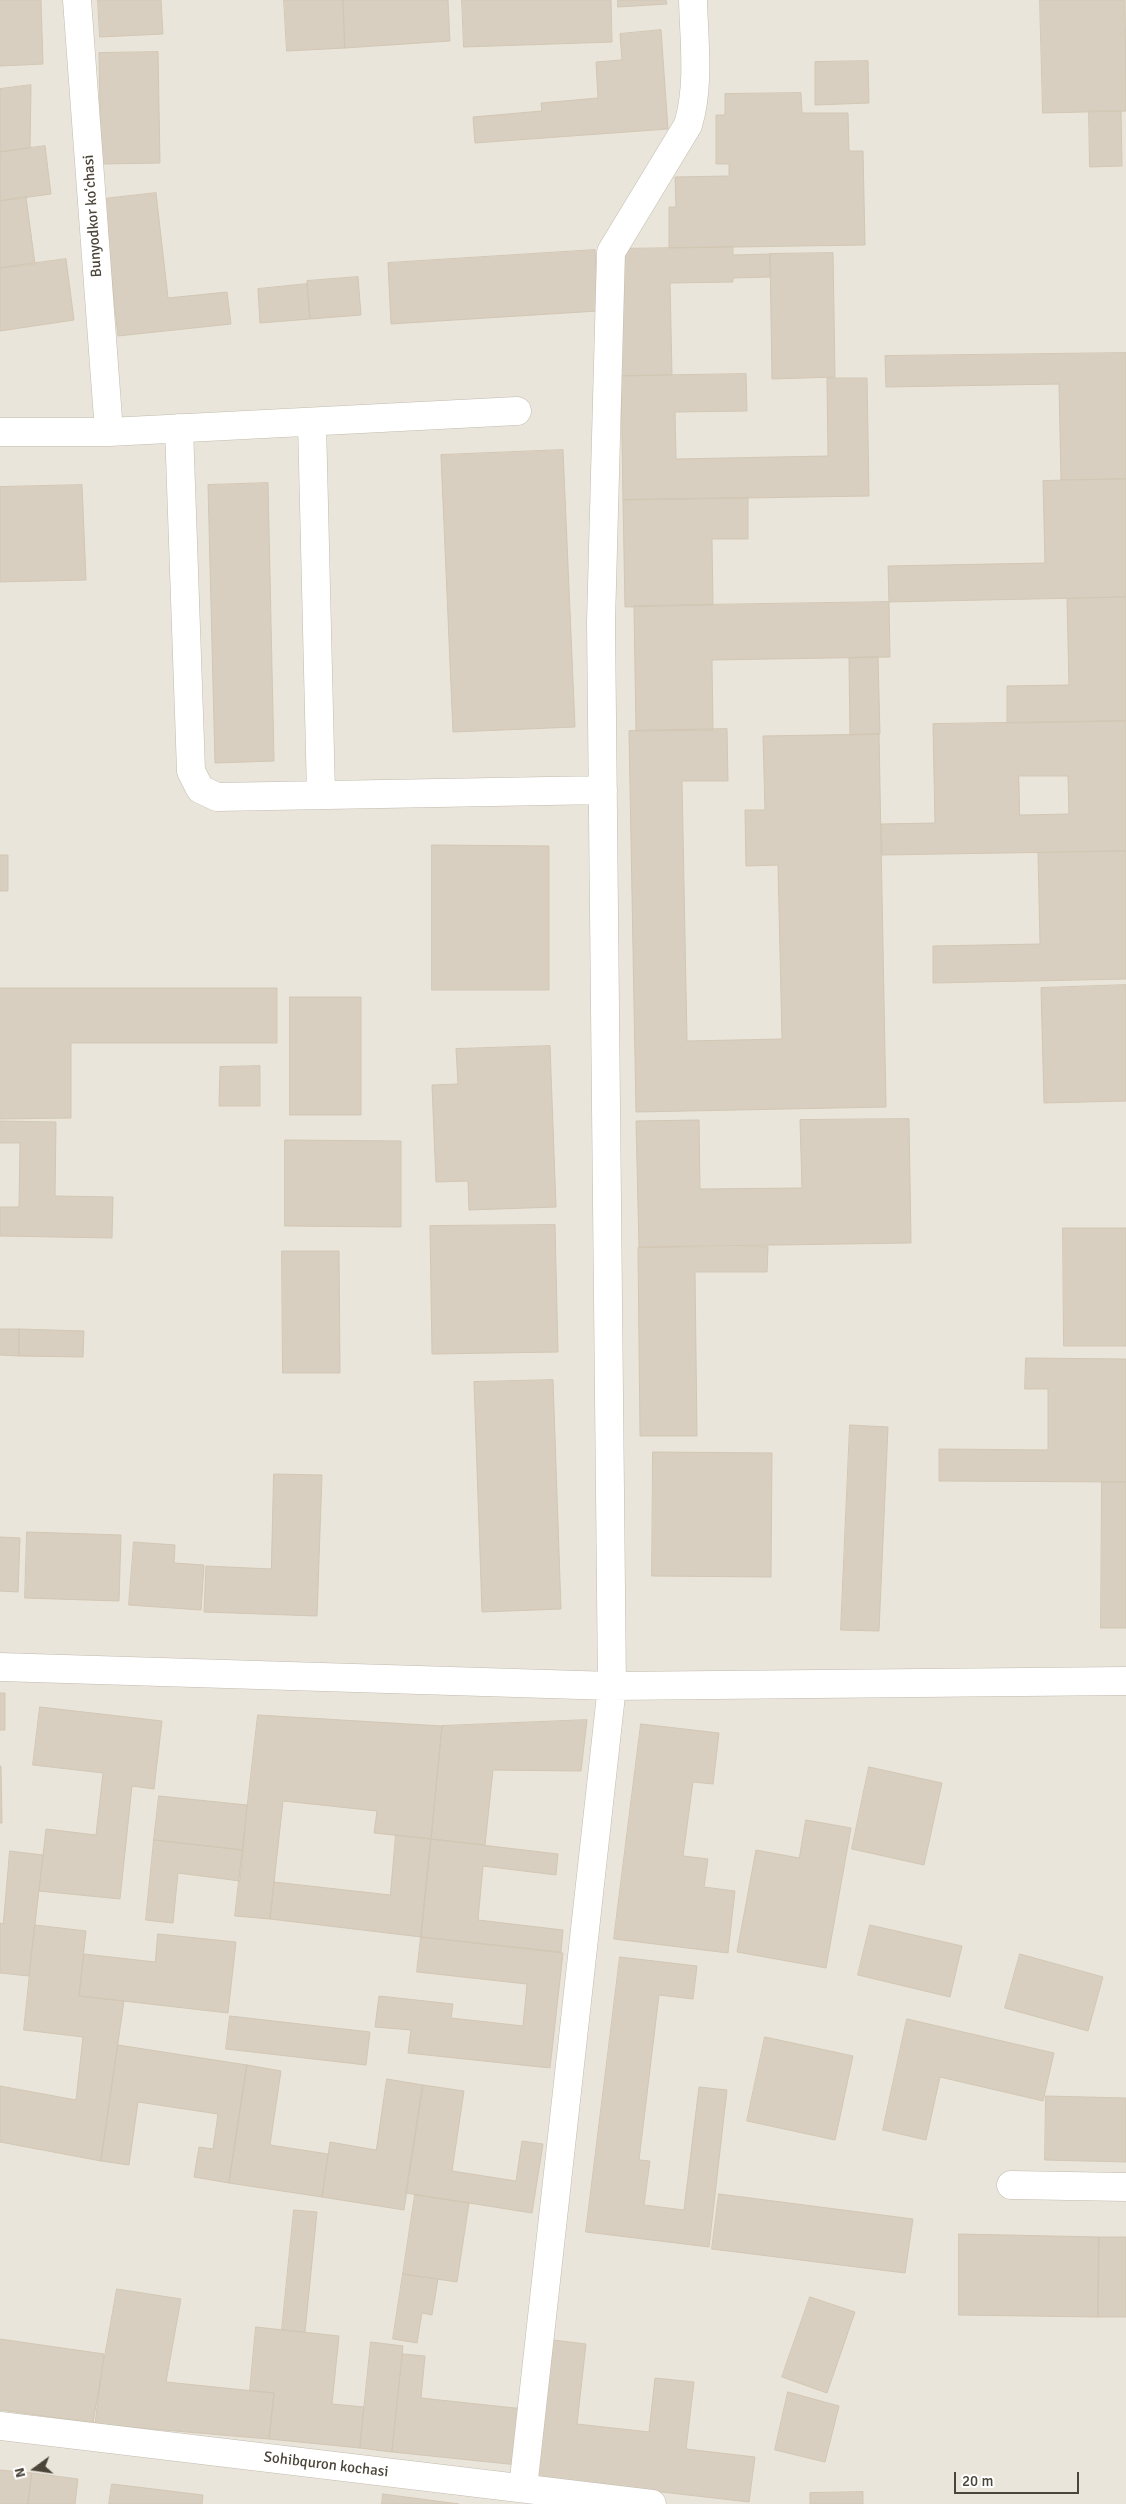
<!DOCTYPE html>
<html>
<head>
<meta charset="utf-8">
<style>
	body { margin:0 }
	#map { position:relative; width:1126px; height:2504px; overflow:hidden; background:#f6f3ec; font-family:Signika,sans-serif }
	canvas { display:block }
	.north { position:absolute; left:10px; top:2444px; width:50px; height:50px; -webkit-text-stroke:4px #fff; paint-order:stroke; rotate:256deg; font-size:14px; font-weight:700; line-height:20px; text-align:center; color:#4b4439 }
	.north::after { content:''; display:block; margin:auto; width:18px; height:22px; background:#4b4439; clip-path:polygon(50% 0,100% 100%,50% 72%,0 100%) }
	.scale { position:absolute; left:954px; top:2472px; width:125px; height:22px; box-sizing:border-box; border:2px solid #4b4439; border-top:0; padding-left:6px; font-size:15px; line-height:18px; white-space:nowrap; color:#4b4439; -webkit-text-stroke:4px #fff; paint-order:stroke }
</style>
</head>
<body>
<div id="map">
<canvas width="1126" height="2504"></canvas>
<div class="north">N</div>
<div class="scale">20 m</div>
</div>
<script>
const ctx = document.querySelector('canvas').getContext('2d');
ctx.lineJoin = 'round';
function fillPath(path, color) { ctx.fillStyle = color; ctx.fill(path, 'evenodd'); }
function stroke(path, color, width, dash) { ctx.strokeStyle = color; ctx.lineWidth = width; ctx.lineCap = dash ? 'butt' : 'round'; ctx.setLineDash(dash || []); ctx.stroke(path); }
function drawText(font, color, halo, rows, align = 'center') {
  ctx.font = font + ' Signika,sans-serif'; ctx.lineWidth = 4; ctx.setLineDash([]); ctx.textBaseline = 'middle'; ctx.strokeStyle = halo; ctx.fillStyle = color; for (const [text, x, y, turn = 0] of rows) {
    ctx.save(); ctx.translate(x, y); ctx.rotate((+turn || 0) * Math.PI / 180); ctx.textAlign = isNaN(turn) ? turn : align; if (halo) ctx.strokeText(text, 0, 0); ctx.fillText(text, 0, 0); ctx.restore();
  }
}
const residential = new Path2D(`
	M 0,0 L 1126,0 L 1126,2504 L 0,2504 Z`);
const building = new Path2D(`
	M 0,0 L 41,0 L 43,64 L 0,66 Z
	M 98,0 L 161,0 L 163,34 L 100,37 Z
	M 284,0 L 343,0 L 345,48 L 287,51 Z
	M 343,0 L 448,0 L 450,41 L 345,48 Z
	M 462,0 L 611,0 L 612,42 L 464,47 Z
	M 618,0 L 666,0 L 667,4 L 618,7 Z
	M 1040,0 L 1125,0 L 1126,111 L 1043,113 Z
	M 661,30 L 668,129 L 475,143 L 473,117 L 542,111 L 541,103 L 598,98 L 596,62 L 622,60 L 620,34 Z
	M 158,52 L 160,163 L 101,164 L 99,53 Z
	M 868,61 L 869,103 L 815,105 L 815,62 Z
	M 31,85 L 30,148 L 0,152 L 0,89 Z
	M 801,93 L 802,113 L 848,113 L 849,151 L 863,151 L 865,245 L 669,248 L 669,207 L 676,207 L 675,177 L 729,176 L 729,164 L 716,164 L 716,115 L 725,115 L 725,94 Z
	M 1089,111 L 1121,111 L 1122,166 L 1090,167 Z
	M 45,146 L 51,194 L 0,201 L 0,152 Z
	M 156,193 L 168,298 L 227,292 L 231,324 L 118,336 L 103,199 Z
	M 26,197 L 35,264 L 0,268 L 0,201 Z
	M 733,247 L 733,255 L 770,254 L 770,277 L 733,278 L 733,282 L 670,283 L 672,375 L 621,376 L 618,249 Z
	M 595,250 L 598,311 L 391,324 L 388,263 Z
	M 833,253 L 835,377 L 772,379 L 770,254 Z
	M 66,259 L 74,320 L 0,331 L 0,268 Z
	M 358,277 L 361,315 L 310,319 L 307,281 Z
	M 307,284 L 310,319 L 260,323 L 258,289 Z
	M 1126,353 L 1126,479 L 1061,480 L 1059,384 L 886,387 L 885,356 Z
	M 746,374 L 747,411 L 675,412 L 676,459 L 828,456 L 827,378 L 867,378 L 869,496 L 623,500 L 621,376 Z
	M 563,450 L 575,727 L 453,732 L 441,455 Z
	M 1126,479 L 1126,597 L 889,602 L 888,566 L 1045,563 L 1043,481 Z
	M 268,483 L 274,761 L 215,763 L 208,485 Z
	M 82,485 L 86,580 L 0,582 L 0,487 Z
	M 748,498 L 748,539 L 712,539 L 713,605 L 625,607 L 623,500 Z
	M 1126,597 L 1126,721 L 1007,723 L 1007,686 L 1069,685 L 1067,599 Z
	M 889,602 L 890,657 L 712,660 L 713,730 L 636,731 L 634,606 Z
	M 878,657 L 880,734 L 850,735 L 849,658 Z
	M 1126,721 L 1126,851 L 882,855 L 881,824 L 935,823 L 933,724 ZM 1019,776 L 1068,776 L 1069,814 L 1020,815 Z
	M 727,729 L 728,781 L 682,781 L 687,1041 L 782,1039 L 778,865 L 746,866 L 745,810 L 765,810 L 763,736 L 879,734 L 886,1107 L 636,1112 L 629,731 Z
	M 432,845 L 549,846 L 549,990 L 432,990 Z
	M 1126,851 L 1126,979 L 933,983 L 933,946 L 1040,944 L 1038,853 Z
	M 0,855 L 8,855 L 8,891 L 0,891 Z
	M 1126,985 L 1126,1101 L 1044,1103 L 1041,988 Z
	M 0,988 L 277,988 L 277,1043 L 71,1043 L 71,1118 L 0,1119 Z
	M 290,997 L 361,997 L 361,1115 L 290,1115 Z
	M 550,1046 L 556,1207 L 469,1210 L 468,1181 L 436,1182 L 432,1085 L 458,1084 L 456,1049 Z
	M 260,1066 L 260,1106 L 219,1106 L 220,1067 Z
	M 909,1119 L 911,1243 L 639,1247 L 636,1121 L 699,1120 L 700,1189 L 802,1188 L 800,1120 Z
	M 0,1121 L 56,1122 L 55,1196 L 113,1197 L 112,1238 L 0,1236 L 0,1207 L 19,1207 L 20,1143 L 0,1143 Z
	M 285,1140 L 401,1141 L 401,1227 L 285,1226 Z
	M 555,1225 L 558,1352 L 432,1354 L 430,1226 Z
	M 1063,1228 L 1126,1228 L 1126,1346 L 1064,1346 Z
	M 768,1247 L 767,1272 L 695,1272 L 697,1436 L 640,1436 L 638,1248 Z
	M 282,1251 L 339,1251 L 340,1373 L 283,1373 Z
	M 0,1329 L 19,1329 L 19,1356 L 0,1355 Z
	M 19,1329 L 84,1331 L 83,1357 L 19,1356 Z
	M 1026,1358 L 1126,1359 L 1126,1482 L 939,1481 L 939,1449 L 1048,1450 L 1048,1389 L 1025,1389 Z
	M 553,1380 L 561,1609 L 482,1612 L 474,1382 Z
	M 850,1425 L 888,1427 L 879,1631 L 841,1630 Z
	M 653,1452 L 772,1453 L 771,1577 L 652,1576 Z
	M 274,1474 L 322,1475 L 317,1616 L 204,1612 L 206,1566 L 271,1569 Z
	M 1102,1482 L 1126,1482 L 1126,1628 L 1101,1628 Z
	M 27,1532 L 121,1535 L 119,1601 L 25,1598 Z
	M 0,1537 L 20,1538 L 18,1592 L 0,1591 Z
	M 134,1542 L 175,1545 L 174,1563 L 204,1565 L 201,1610 L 129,1605 Z
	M 0,1693 L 5,1693 L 5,1730 L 0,1730 Z
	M 40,1707 L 162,1721 L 154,1789 L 132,1786 L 120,1899 L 39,1891 L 46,1829 L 96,1835 L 103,1773 L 33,1765 Z
	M 258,1715 L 442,1726 L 431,1839 L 374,1833 L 377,1811 L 283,1801 L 270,1919 L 235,1916 Z
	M 587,1720 L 581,1771 L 493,1770 L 485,1845 L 431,1839 L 442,1726 Z
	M 641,1724 L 719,1733 L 713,1784 L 693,1782 L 683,1856 L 708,1859 L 704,1887 L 735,1891 L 728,1953 L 614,1939 Z
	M 0,1766 L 1,1766 L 2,1823 L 0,1823 Z
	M 869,1767 L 942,1783 L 924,1865 L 852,1849 Z
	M 159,1796 L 247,1805 L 243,1850 L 154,1840 Z
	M 806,1820 L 851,1828 L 826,1968 L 737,1952 L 756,1850 L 799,1858 Z
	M 396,1835 L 431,1839 L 421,1937 L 270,1919 L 274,1882 L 390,1895 Z
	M 431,1839 L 558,1854 L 556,1875 L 483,1866 L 478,1920 L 563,1930 L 561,1952 L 421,1937 Z
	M 154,1840 L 243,1850 L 240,1881 L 178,1873 L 173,1923 L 146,1920 Z
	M 10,1851 L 43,1855 L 29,1976 L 0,1973 L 0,1923 L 3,1924 Z
	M 35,1925 L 86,1931 L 79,1996 L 124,2001 L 101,2161 L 0,2142 L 0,2086 L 76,2100 L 83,2037 L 24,2030 Z
	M 870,1925 L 962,1946 L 950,1997 L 858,1975 Z
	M 158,1934 L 236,1942 L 228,2013 L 79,1996 L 84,1954 L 155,1962 Z
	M 421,1937 L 563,1953 L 550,2068 L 408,2053 L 411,2030 L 375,2027 L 379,1996 L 453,2004 L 451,2018 L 523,2026 L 527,1984 L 417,1972 Z
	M 1020,1954 L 1103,1977 L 1088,2031 L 1005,2008 Z
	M 620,1957 L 697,1966 L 693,1999 L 659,1995 L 639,2160 L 650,2161 L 644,2205 L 684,2210 L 699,2087 L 727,2090 L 709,2247 L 586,2232 Z
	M 230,2016 L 370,2032 L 366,2065 L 226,2049 Z
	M 907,2019 L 1054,2053 L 1043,2101 L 940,2077 L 926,2140 L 883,2130 Z
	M 765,2037 L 853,2056 L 835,2140 L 747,2121 Z
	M 118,2045 L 247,2065 L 229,2183 L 194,2177 L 199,2147 L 213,2149 L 218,2114 L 138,2102 L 129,2165 L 101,2161 Z
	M 247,2065 L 281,2071 L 270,2145 L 328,2154 L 322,2197 L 229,2183 Z
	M 387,2079 L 423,2085 L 404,2210 L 322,2197 L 330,2142 L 376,2150 Z
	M 423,2085 L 464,2091 L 452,2171 L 516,2181 L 522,2141 L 543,2144 L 532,2213 L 406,2193 Z
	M 1046,2096 L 1126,2098 L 1126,2162 L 1045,2160 Z
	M 719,2194 L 913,2219 L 905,2273 L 712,2249 Z
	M 415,2195 L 469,2203 L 457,2282 L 403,2274 Z
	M 294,2210 L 317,2212 L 305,2332 L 282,2330 Z
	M 959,2234 L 1099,2237 L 1098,2317 L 959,2315 Z
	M 1099,2237 L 1126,2237 L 1126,2317 L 1098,2317 Z
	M 403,2274 L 438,2279 L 432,2315 L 422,2313 L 417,2343 L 393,2339 Z
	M 117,2289 L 181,2299 L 166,2382 L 274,2393 L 269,2439 L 93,2424 Z
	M 810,2297 L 855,2312 L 827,2393 L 782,2377 Z
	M 256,2327 L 339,2336 L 332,2404 L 364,2407 L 360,2448 L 269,2439 L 274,2393 L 250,2391 Z
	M 0,2339 L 104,2354 L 95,2423 L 0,2410 Z
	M 545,2339 L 586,2344 L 577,2424 L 649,2432 L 655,2378 L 694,2382 L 686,2449 L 755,2457 L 749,2502 L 530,2477 Z
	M 371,2342 L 403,2346 L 392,2452 L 360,2448 Z
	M 403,2354 L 425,2356 L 421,2398 L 524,2409 L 518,2465 L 392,2452 Z
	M 788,2392 L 839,2406 L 825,2462 L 775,2450 Z
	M 0,2470 L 32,2473 L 28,2504 L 0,2504 Z
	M 32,2473 L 78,2479 L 75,2504 L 28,2504 Z
	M 112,2484 L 203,2495 L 202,2504 L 109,2504 Z
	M 863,2492 L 863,2504 L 810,2504 L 810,2493 Z
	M 383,2494 L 459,2504 L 382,2504 Z`);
const minor = new Path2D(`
	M 77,0 L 109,432
	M 312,422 L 321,795
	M 179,428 L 191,771 L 200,789 L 217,797 L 603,790
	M 0,432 L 109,432 L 517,411
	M 0,1667 L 612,1686 L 1126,1681
	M 1011,2185 L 1126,2187
	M 0,2426 L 652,2504
	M 523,2488 L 612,1686 L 601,622 L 611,252 L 688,125 C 700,85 694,41 693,0`);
const streetNames = [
	["Bunyodkor koʻchasi",93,216,-94],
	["Sohibquron kochasi",326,2465,7]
];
fillPath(residential, '#eae5da');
fillPath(building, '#d8cfc1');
stroke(building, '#d3c7b4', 1);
stroke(minor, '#c2bbae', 29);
stroke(minor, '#fff', 28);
drawText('15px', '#4b4439', '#fff', streetNames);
</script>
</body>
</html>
